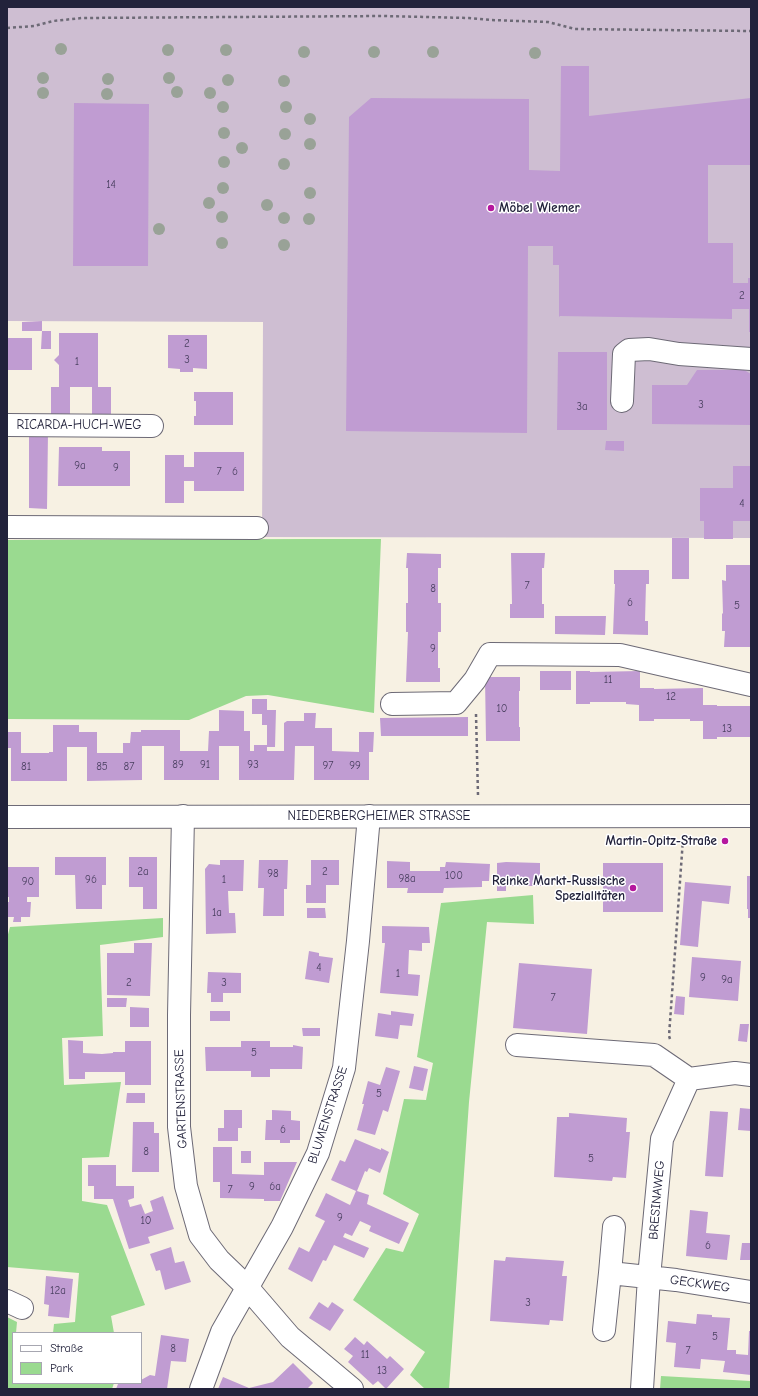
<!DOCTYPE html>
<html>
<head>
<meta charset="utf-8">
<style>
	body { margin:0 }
	#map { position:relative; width:758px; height:1396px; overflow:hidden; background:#f7f1e3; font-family:"Comic Neue",sans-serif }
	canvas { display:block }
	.frame { position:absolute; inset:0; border:8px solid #22223b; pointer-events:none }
	.legend { position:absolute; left:12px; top:1332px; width:130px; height:52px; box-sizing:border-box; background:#fff; border:1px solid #a7a7b1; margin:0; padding:5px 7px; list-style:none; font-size:12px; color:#22223b }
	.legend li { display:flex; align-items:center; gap:8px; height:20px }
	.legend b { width:20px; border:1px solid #a7a7b1 }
</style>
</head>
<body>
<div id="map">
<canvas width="758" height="1396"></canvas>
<div class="frame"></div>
<ul class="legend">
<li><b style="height:5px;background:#fff"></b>Straße</li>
<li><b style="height:11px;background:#9ada90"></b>Park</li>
</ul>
</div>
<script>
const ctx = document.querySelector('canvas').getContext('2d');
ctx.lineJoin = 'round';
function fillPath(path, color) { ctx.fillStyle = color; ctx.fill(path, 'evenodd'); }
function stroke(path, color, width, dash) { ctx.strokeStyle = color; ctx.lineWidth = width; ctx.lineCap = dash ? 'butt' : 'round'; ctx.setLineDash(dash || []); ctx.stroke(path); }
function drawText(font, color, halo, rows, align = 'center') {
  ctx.font = font + ' "Comic Neue",sans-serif'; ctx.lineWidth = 3; ctx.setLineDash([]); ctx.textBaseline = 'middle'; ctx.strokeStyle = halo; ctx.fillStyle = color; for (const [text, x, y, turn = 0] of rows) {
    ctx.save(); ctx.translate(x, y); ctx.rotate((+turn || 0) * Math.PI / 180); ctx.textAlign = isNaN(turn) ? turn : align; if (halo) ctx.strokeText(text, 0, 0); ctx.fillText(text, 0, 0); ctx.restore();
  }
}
const industrial = new Path2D(`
	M 7,7 L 751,7 L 751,538 L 262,537 L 263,322 L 7,321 Z`);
const green = new Path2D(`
	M 308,539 L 381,539 L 374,713 L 268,695 L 246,696 L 189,720 L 7,719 L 7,540 Z
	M 533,895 L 534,924 L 487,922 L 469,1102 L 449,1389 L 425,1389 L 410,1375 L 425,1352 L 353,1300 L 386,1248 L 403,1252 L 419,1214 L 383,1194 L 404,1099 L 426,1100 L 433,1063 L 417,1057 L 441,903 Z
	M 163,918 L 163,937 L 100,945 L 103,1036 L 62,1038 L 64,1085 L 121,1082 L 109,1157 L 82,1158 L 82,1201 L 107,1205 L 145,1305 L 111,1316 L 114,1333 L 53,1333 L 54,1324 L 75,1322 L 79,1273 L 7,1267 L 7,938 L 10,927 Z
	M 7,1317 L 17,1322 L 16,1333 L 13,1333 L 13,1383 L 114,1383 L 112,1389 L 7,1389 Z
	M 661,1376 L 751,1381 L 751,1389 L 660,1389 Z`);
const building = new Path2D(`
	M 561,66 L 589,66 L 589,116 L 751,98 L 751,165 L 708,165 L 708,243 L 733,243 L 733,283 L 748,283 L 748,278 L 751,278 L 751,332 L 749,332 L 749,309 L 732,309 L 732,319 L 560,316 L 559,317 L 559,265 L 553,265 L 553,246 L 528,246 L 527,433 L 346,431 L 349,117 L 371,98 L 529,99 L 529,170 L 560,171 Z
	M 74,103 L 149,104 L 148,266 L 73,266 Z
	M 42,321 L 42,331 L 22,331 L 22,322 Z
	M 42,331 L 51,331 L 51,349 L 41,349 Z
	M 59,333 L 98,333 L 98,387 L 111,387 L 111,416 L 92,416 L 92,387 L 70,387 L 70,416 L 51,416 L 51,387 L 59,387 L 59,365 L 54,360 L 59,355 Z
	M 168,335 L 207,335 L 207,369 L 193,368 L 193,372 L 180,372 L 180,369 L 168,368 Z
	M 7,338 L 32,338 L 32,370 L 7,370 Z
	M 558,352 L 607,352 L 607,430 L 557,430 Z
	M 697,370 L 744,370 L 751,374 L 751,425 L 652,424 L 652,385 L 687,385 Z
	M 194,392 L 233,392 L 233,425 L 194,425 L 194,416 L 196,416 L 196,401 L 194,401 Z
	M 29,432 L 48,432 L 47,509 L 29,508 Z
	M 606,441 L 624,441 L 624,451 L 605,450 Z
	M 59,447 L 102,447 L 102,451 L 130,451 L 130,486 L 58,486 Z
	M 194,452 L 244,452 L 244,491 L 194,491 L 194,481 L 184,481 L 184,503 L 165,503 L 165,455 L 184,455 L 184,467 L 194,467 Z
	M 733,466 L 751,466 L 751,521 L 733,521 L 733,539 L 704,539 L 704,521 L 700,521 L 700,488 L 733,488 Z
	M 672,538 L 689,538 L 689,579 L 672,579 Z
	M 407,553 L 441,554 L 441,568 L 438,568 L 438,603 L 441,603 L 441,632 L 438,632 L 438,668 L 440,668 L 440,682 L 406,682 L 408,632 L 406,632 L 406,603 L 408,603 L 408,568 L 406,568 Z
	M 511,553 L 545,553 L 544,568 L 542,568 L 542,604 L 544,604 L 544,618 L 510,618 L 510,604 L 512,604 Z
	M 726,565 L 751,565 L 751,647 L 724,647 L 725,631 L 722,631 L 722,613 L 723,614 L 722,580 L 726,581 Z
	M 614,570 L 649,570 L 649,584 L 646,584 L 645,621 L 648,621 L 648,635 L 613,634 L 615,584 L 614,584 Z
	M 555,616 L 606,616 L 605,635 L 555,634 Z
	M 540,671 L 571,671 L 571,690 L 540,690 Z
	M 576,671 L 590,671 L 590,672 L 640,671 L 640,688 L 654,688 L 654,689 L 703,688 L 703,705 L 717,705 L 717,706 L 751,706 L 751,737 L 717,737 L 717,739 L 703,739 L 703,721 L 690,721 L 690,719 L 654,719 L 654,721 L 639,721 L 639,705 L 626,704 L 626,702 L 590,702 L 590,704 L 576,704 Z
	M 485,677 L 520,677 L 520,691 L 519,691 L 519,727 L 520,727 L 520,741 L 486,741 Z
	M 252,699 L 267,699 L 267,710 L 276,710 L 275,747 L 267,747 L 267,751 L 284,751 L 284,723 L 287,721 L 304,721 L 304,713 L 316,713 L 315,728 L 332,728 L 332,751 L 359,752 L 359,732 L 374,732 L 373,752 L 369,752 L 369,780 L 314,780 L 314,746 L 295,746 L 294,780 L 239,780 L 239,746 L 219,746 L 219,780 L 164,780 L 164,746 L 142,746 L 142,780 L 87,781 L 87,747 L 67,747 L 67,781 L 11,781 L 11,748 L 7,748 L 7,732 L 21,732 L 21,753 L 49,753 L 49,752 L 53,752 L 53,725 L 79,725 L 79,732 L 97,732 L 97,753 L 123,753 L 123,743 L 130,743 L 131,732 L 141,732 L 141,730 L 180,730 L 180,751 L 208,751 L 209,731 L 219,731 L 219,710 L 244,711 L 244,731 L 250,731 L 250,751 L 254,751 L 254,745 L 267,745 L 267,725 L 262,725 L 262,714 L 252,714 Z
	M 468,717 L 468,736 L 381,736 L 380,718 Z
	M 55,857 L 106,857 L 106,885 L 102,885 L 102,909 L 76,909 L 75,875 L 55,875 Z
	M 129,857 L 157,857 L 157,909 L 143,909 L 143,887 L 129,887 Z
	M 220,860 L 244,860 L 243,891 L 228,891 L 229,913 L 235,913 L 236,933 L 206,934 L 205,869 L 209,864 L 220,865 Z
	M 259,860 L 288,860 L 287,889 L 284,889 L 284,916 L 263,916 L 264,888 L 258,888 Z
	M 311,860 L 339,860 L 339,885 L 326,885 L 326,903 L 306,903 L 306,885 L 311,885 Z
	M 387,861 L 410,862 L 410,871 L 440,871 L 440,867 L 445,867 L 446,862 L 490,864 L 489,881 L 482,881 L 482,887 L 444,888 L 443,893 L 407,893 L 408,888 L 387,888 Z
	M 506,862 L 540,863 L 540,875 L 544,879 L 544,886 L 506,886 L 506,891 L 497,891 L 497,863 Z
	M 603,863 L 663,863 L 663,912 L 603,912 Z
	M 7,867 L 39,867 L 39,897 L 27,897 L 27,902 L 31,902 L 30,917 L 21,917 L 21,922 L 13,922 L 14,917 L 7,917 L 7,902 L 9,902 L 9,897 L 7,897 Z
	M 747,876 L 751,876 L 751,918 L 748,918 L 748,909 L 747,909 Z
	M 685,882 L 731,886 L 729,904 L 702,901 L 698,947 L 680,945 Z
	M 307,908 L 325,908 L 326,918 L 307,918 Z
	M 382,926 L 429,927 L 430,943 L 422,943 L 422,951 L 409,950 L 408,974 L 420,975 L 418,996 L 380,993 L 385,943 L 382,943 Z
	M 134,943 L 152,943 L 150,996 L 107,995 L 107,953 L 134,953 Z
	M 309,951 L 319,953 L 319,956 L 333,958 L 329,983 L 305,979 Z
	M 692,957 L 741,961 L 738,1001 L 689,997 Z
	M 519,963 L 592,969 L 587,1034 L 513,1028 Z
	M 208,972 L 241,973 L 241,993 L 223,993 L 223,1002 L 211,1002 L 211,993 L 207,993 Z
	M 676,996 L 685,997 L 684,1015 L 674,1014 Z
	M 107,998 L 127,998 L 126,1007 L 107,1007 Z
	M 130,1007 L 149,1008 L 149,1027 L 130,1027 Z
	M 210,1011 L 230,1011 L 230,1021 L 210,1021 Z
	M 391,1011 L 414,1014 L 412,1026 L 400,1025 L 398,1039 L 375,1036 L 378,1013 L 391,1015 Z
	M 740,1024 L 749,1024 L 747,1042 L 738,1041 Z
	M 302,1028 L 320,1028 L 320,1036 L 303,1036 Z
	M 68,1040 L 83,1041 L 83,1053 L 102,1054 L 113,1053 L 113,1052 L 125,1052 L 125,1041 L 151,1041 L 151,1085 L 125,1085 L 125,1072 L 85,1072 L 85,1079 L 69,1079 Z
	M 241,1041 L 270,1041 L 270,1047 L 293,1047 L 293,1045 L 303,1047 L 302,1069 L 270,1069 L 270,1077 L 251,1077 L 251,1071 L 206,1071 L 205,1047 L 241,1047 Z
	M 414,1066 L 428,1069 L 423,1091 L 409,1088 Z
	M 386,1067 L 400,1071 L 388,1112 L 383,1110 L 375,1135 L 357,1130 L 364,1104 L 362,1104 L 368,1081 L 380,1085 Z
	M 127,1093 L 145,1093 L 145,1103 L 126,1103 Z
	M 740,1108 L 751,1109 L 751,1131 L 738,1130 Z
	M 224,1110 L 242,1110 L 242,1128 L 238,1128 L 238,1141 L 218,1141 L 218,1128 L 224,1128 Z
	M 272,1110 L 291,1111 L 291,1120 L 300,1121 L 300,1140 L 290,1140 L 290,1143 L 280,1143 L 280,1140 L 265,1140 L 266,1120 L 272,1120 Z
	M 710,1111 L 728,1112 L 723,1177 L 705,1176 Z
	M 569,1113 L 627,1118 L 626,1132 L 630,1132 L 626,1178 L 613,1177 L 612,1181 L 554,1177 L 557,1117 L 569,1117 Z
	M 133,1122 L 154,1122 L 154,1133 L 159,1133 L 159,1172 L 132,1172 Z
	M 355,1139 L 381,1150 L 381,1148 L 389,1152 L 380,1173 L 369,1168 L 367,1172 L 365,1171 L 357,1191 L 369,1195 L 367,1204 L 409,1223 L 399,1244 L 369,1231 L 371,1226 L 360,1221 L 352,1236 L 345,1233 L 343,1237 L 369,1248 L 364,1258 L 334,1245 L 326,1261 L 323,1260 L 312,1282 L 288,1269 L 299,1247 L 309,1252 L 325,1221 L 315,1216 L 326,1193 L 350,1205 L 356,1191 L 331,1180 L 340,1160 L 345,1162 Z
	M 213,1147 L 232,1147 L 232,1174 L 264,1175 L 264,1162 L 297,1162 L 280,1201 L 264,1201 L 264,1199 L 220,1198 L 220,1182 L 213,1182 Z
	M 241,1151 L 251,1151 L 251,1163 L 241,1163 Z
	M 88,1165 L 116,1165 L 116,1186 L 134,1186 L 134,1198 L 128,1200 L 130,1207 L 141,1204 L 145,1214 L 153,1211 L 150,1201 L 163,1196 L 174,1229 L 148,1237 L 150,1243 L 129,1249 L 113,1199 L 94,1199 L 94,1186 L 88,1186 Z
	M 690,1210 L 708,1212 L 706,1233 L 730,1235 L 727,1260 L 686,1256 Z
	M 742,1243 L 751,1243 L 750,1260 L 740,1260 Z
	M 171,1247 L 175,1263 L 184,1261 L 191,1282 L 165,1290 L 160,1270 L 156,1271 L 150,1254 Z
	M 506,1257 L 564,1261 L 562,1276 L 567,1276 L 563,1321 L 550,1320 L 549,1325 L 490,1321 L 494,1260 L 505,1261 Z
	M 46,1276 L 73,1279 L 69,1318 L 48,1316 L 49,1305 L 44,1304 Z
	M 319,1302 L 328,1308 L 332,1302 L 344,1310 L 330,1331 L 309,1318 Z
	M 697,1314 L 712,1315 L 712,1317 L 730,1318 L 727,1350 L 736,1350 L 736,1354 L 748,1355 L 749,1331 L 751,1331 L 751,1375 L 723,1372 L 725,1361 L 701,1359 L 700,1369 L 674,1367 L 676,1343 L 666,1342 L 668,1321 L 696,1324 Z
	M 161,1335 L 189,1339 L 186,1362 L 171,1361 L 167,1389 L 116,1389 L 118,1384 L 141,1383 L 141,1380 L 150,1375 L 155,1376 Z
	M 355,1337 L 364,1345 L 367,1341 L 387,1359 L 390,1356 L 404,1369 L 386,1389 L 378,1381 L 373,1385 L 348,1362 L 353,1356 L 344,1349 Z
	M 293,1363 L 313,1383 L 307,1389 L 218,1389 L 223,1377 L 249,1388 L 273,1382 Z`);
const path = new Path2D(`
	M 7,28 L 34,26 L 53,21 L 82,18 L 383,16 L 469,18 L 491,20 L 548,22 L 575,29 L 751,31
	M 476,714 L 478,795
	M 670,1039 L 669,1036 L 683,839`);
const minor = new Path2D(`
	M 622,401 L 624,354 L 629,350 L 649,349 L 679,354 L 751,359
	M 7,425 L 152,426
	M 7,527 L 257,528
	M 392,704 L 456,703 L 475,680 L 490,654 L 620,655 L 751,685
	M 183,816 L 179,1015 L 179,1127 L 186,1186 L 200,1235 L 219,1260 L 247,1287 L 290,1337 L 352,1389
	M 517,1045 L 654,1055 L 689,1079
	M 610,1273 L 614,1227
	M 7,1301 L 22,1308
	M 604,1330 L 610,1273 L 676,1280 L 751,1292
	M 201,1389 L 222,1332 L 282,1227 L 318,1153 L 344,1068 L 358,941 L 369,816
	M 642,1389 L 649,1277 L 662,1139 L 689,1079 L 735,1073 L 751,1075`);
const major = new Path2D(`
	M 7,817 L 751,816`);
const trees = [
	[61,49],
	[168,50],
	[226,50],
	[304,52],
	[374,52],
	[433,52],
	[535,53],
	[43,78],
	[169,78],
	[108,79],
	[228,80],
	[284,81],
	[177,92],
	[43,93],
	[210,93],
	[107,94],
	[223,107],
	[286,107],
	[310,119],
	[224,133],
	[285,134],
	[310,144],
	[242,148],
	[224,162],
	[284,164],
	[223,188],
	[310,193],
	[209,203],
	[267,205],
	[222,217],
	[284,218],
	[309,219],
	[159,229],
	[222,243],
	[284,245]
];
const markers = [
	[491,208,4,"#b5179e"],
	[725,841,4,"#b5179e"],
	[633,888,4,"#b5179e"]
];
const numberNames = [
	["14",111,185],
	["2",742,296],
	["2",187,344],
	["3",187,360],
	["1",77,362],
	["3",701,405],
	["3a",582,407],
	["9a",80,466],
	["9",116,468],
	["7",219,472],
	["6",235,472],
	["4",742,504],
	["7",527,586],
	["8",433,589],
	["6",630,603],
	["5",737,606],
	["9",433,649],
	["11",608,680],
	["12",671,697],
	["10",502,709],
	["13",727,729],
	["89",178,765],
	["91",205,765],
	["93",253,765],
	["97",328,766],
	["99",355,766],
	["81",26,767],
	["85",102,767],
	["87",129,767],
	["2a",143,872],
	["2",325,872],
	["98",273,874],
	["100",454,876],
	["98a",407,879],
	["96",91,880],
	["1",224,880],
	["90",28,882],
	["1a",217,913],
	["4",319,968],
	["1",398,974],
	["9",703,978],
	["9a",727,980],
	["2",129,983],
	["3",224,983],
	["7",553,998],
	["5",254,1053],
	["5",379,1094],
	["6",283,1130],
	["8",146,1152],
	["5",591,1159],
	["9",252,1187],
	["6a",275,1187],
	["7",230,1190],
	["9",340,1218],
	["10",146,1221],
	["6",708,1246],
	["12a",58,1291],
	["3",528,1303],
	["5",715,1337],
	["8",173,1349],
	["7",688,1351],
	["11",365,1355],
	["13",382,1371]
];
const poiNames = [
	["Möbel Wiemer",499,208,"left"],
	["Martin-Opitz-Straße",717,841],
	["Reinke Markt-Russische",625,881],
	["Spezialitäten",625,896]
];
const streetNames = [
	["RICARDA-HUCH-WEG",79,425],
	["NIEDERBERGHEIMER STRASSE",379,816],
	["GARTENSTRASSE",181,1099,-92],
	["BLUMENSTRASSE",328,1115,-72],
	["BRESINAWEG",657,1200,-85],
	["GECKWEG",700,1284,8]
];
fillPath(industrial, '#cebed2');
fillPath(green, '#9ada90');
fillPath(building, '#c09cd2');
stroke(minor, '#6d6a76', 24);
stroke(major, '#6d6a76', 24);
stroke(path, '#6d6a76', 2.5, [3, 3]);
stroke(minor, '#fff', 22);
stroke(major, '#fff', 22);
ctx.fillStyle = '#99a297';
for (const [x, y] of trees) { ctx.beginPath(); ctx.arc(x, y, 6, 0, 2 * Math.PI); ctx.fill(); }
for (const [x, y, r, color] of markers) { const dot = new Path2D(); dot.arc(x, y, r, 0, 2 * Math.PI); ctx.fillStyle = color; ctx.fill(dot); stroke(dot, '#fff', 1.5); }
drawText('11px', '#4a4061', null, numberNames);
drawText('bold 13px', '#22223b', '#fff', poiNames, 'right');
drawText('13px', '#22223b', '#fff', streetNames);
</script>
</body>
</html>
